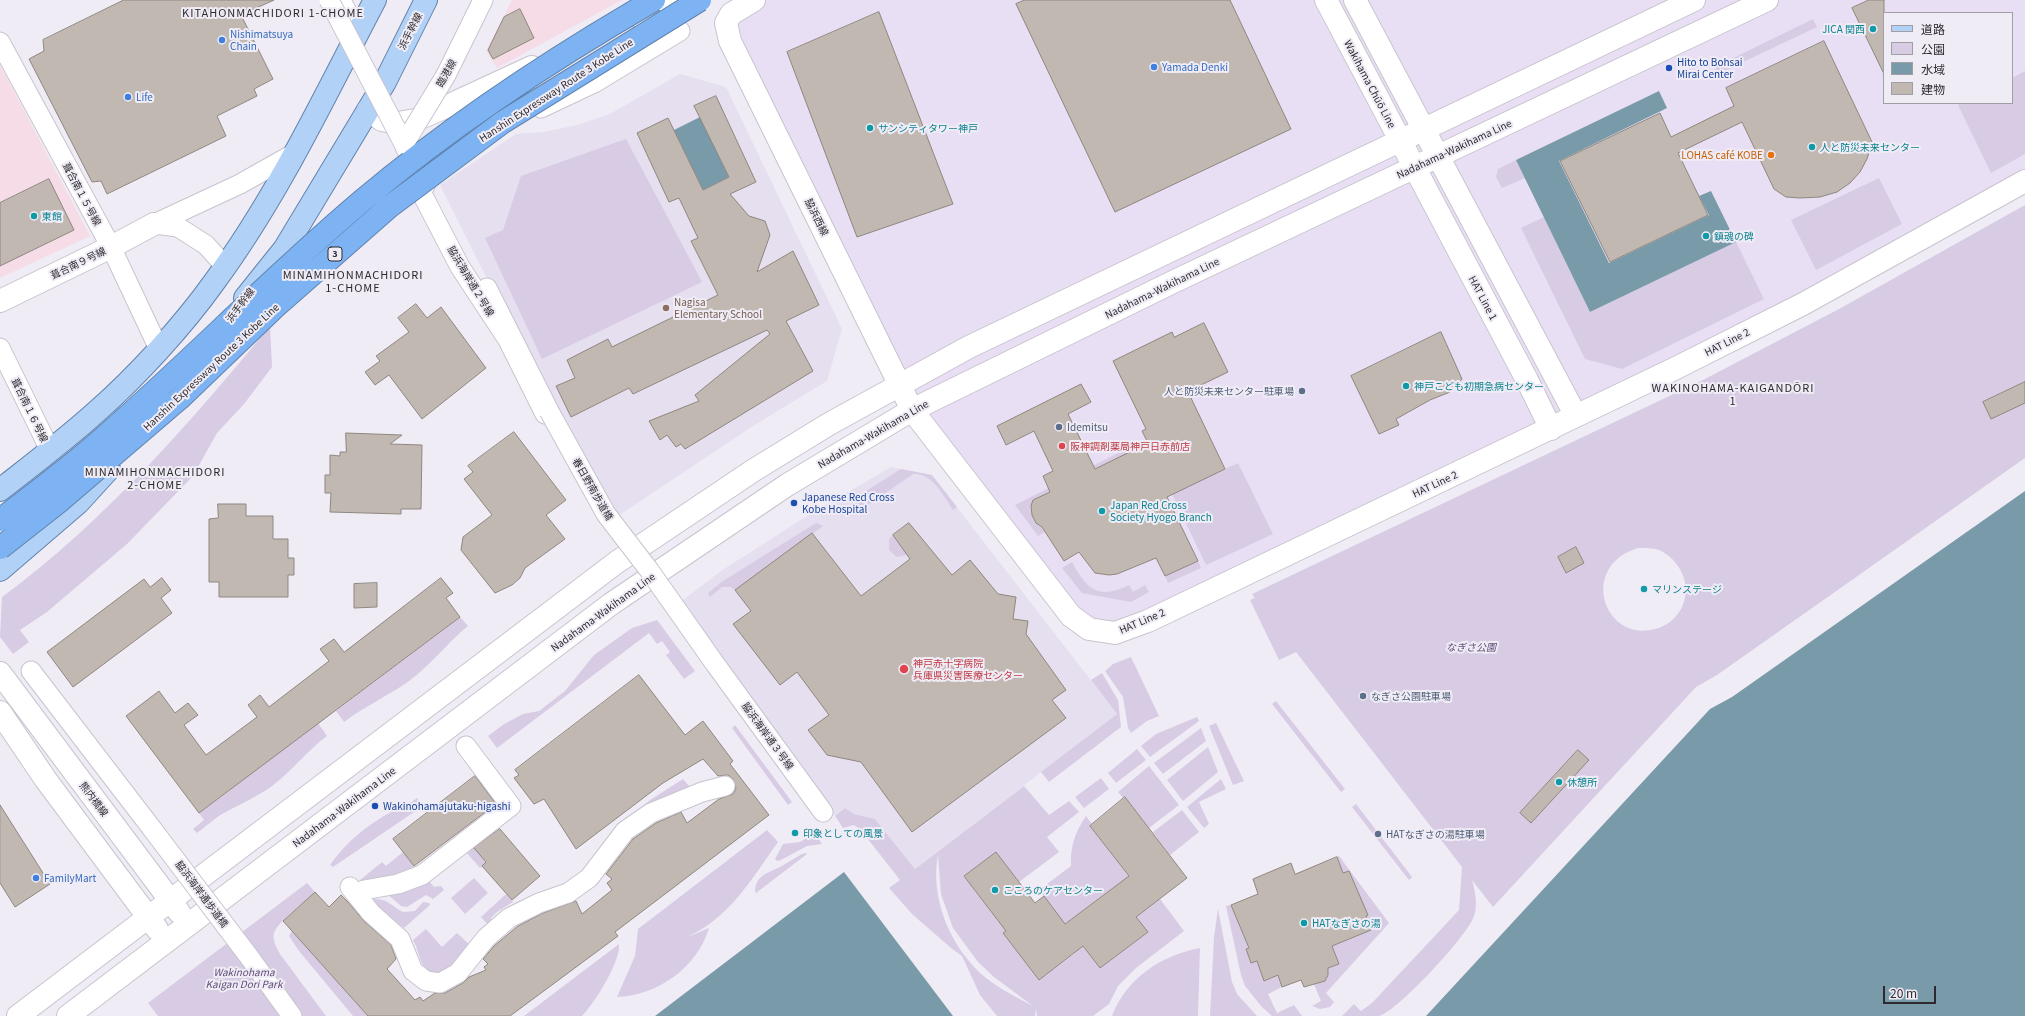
<!DOCTYPE html>
<html>
<head>
<meta charset="utf-8">
<style>
	body { margin:0 }
	#map { position:relative; width:2025px; height:1016px; overflow:hidden; background:#f0ecf6; font-family:Georgia,"Noto Sans JP",serif }
	canvas { display:block }
	.legend { position:absolute; left:1883px; top:12px; width:130px; height:92px; box-sizing:border-box; background:#f0ecf6; border:1px solid #a29ea6; margin:0; padding:5px 7px; list-style:none; font-size:12px; color:#2c2a2e }
	.legend li { display:flex; align-items:center; gap:8px; height:20px }
	.legend b { width:20px; border:1px solid #a29ea6 }
	.scale { position:absolute; left:1883px; top:986px; width:53px; height:18px; box-sizing:border-box; border:2px solid #2c2a2e; border-top:0; padding-left:5px; font-size:12px; line-height:14px; white-space:nowrap; color:#2c2a2e; -webkit-text-stroke:3px #f0ecf6; paint-order:stroke }
</style>
</head>
<body>
<div id="map">
<canvas width="2025" height="1016"></canvas>
<ul class="legend">
<li><b style="height:5px;background:#b1d1f7"></b>道路</li>
<li><b style="height:11px;background:#d7cce4"></b>公園</li>
<li><b style="height:11px;background:#799aa8"></b>水域</li>
<li><b style="height:11px;background:#c1b9b1"></b>建物</li>
</ul>
<div class="scale">20 m</div>
</div>
<script>
const ctx = document.querySelector('canvas').getContext('2d');
ctx.lineJoin = 'round';
function fillPath(path, color) { ctx.fillStyle = color; ctx.fill(path, 'evenodd'); }
function stroke(path, color, width, dash) { ctx.strokeStyle = color; ctx.lineWidth = width; ctx.lineCap = dash ? 'butt' : 'round'; ctx.setLineDash(dash || []); ctx.stroke(path); }
function drawText(font, color, halo, rows, align = 'center') {
  ctx.font = font + ' Georgia,"Noto Sans JP",serif'; ctx.lineWidth = 4; ctx.setLineDash([]); ctx.textBaseline = 'middle'; ctx.strokeStyle = halo; ctx.fillStyle = color; for (const [text, x, y, turn = 0] of rows) {
    ctx.save(); ctx.translate(x, y); ctx.rotate((+turn || 0) * Math.PI / 180); ctx.textAlign = isNaN(turn) ? turn : align; if (halo) ctx.strokeText(text, 0, 0); ctx.fillText(text, 0, 0); ctx.restore();
  }
}
const commercial = new Path2D(`
	M 754,0 L 2025,0 L 2025,181 L 1172,608 L 1089,629 L 912,410 L 730,41 L 731,14 ZM 1884,13 L 2012,13 L 2012,103 L 1884,103 Z`);
const industrial = new Path2D(`
	M 512,0 L 622,0 L 497,68 L 486,51 Z
	M 0,65 L 90,236 L 0,278 Z`);
const built = new Path2D(`
	M 680,74 L 726,87 L 842,329 L 827,381 L 753,426 L 618,516 L 555,414 L 440,185 L 516,134 L 544,132 L 577,125 L 610,114 Z
	M 891,467 L 932,475 L 1117,714 L 915,869 L 875,819 L 854,814 L 845,808 L 835,816 L 679,603 L 721,571 L 810,514 Z`);
const green = new Path2D(`
	M 1813,19 L 1817,27 L 1718,74 L 1715,67 Z
	M 2025,71 L 2025,154 L 1991,173 L 1958,105 L 1961,103 L 2012,103 L 2012,78 Z
	M 626,139 L 702,282 L 542,359 L 485,238 L 503,230 L 521,176 Z
	M 1516,160 L 1525,178 L 1502,188 L 1496,177 L 1498,169 Z
	M 1879,178 L 1902,224 L 1816,270 L 1791,220 Z
	M 2025,205 L 2025,458 L 1717,675 L 1696,687 L 1493,907 L 1472,880 C 1475,890 1478,906 1474,916 C 1469,934 1397,1012 1379,1016 C 1368,1016 1354,1016 1342,1016 L 1354,1004 L 1361,1011 L 1372,1003 L 1459,910 L 1462,867 L 1296,652 L 1279,660 L 1250,600 L 1255,598 L 1252,594 L 1701,381 L 1839,309 ZM 1638,548 C 1645,548 1652,548 1659,550 C 1681,560 1693,587 1681,609 C 1675,619 1667,626 1655,629 C 1604,643 1578,566 1638,548 Z
	M 1544,217 L 1590,312 L 1736,242 L 1764,299 L 1622,369 L 1585,359 L 1521,228 Z
	M 270,326 L 272,367 L 244,404 L 217,433 L 193,476 L 127,544 L 47,612 L 20,630 L 29,642 L 13,654 L 0,637 L 2,597 C 104,522 190,423 270,326 Z
	M 1140,442 L 1142,446 L 1033,500 C 1026,517 1038,520 1045,532 L 1038,536 L 1015,505 Z
	M 1238,463 L 1273,534 L 1206,565 L 1172,494 Z
	M 901,469 L 932,475 L 957,507 L 953,510 C 943,495 933,473 913,474 L 858,512 L 850,501 Z
	M 816,523 L 823,526 L 735,590 L 731,587 L 722,587 L 710,597 L 708,593 L 723,581 Z
	M 893,535 L 907,555 L 897,557 L 889,550 L 889,539 Z
	M 1198,561 L 1201,568 L 1168,583 L 1165,576 Z
	M 1072,562 C 1087,590 1099,600 1129,585 L 1133,592 L 1145,585 L 1149,592 L 1131,602 L 1082,593 L 1062,568 Z
	M 460,617 L 468,626 C 447,643 431,665 409,681 C 388,696 365,706 344,722 L 336,711 Z
	M 657,620 L 695,671 L 684,679 L 666,655 L 670,652 L 662,641 L 657,644 L 649,633 L 497,748 L 488,736 L 504,724 L 523,714 L 539,711 L 565,691 L 594,655 L 632,628 Z
	M 1131,657 L 1159,716 L 1147,721 L 1131,733 L 1128,728 L 1123,697 L 1105,671 L 1113,664 Z
	M 1102,673 L 1118,700 L 1121,727 L 1049,782 L 1041,772 L 1117,714 L 1091,680 Z
	M 1276,701 L 1345,789 L 1341,792 L 1272,704 Z
	M 1197,717 L 1199,721 L 1150,757 L 1141,746 L 1156,734 Z
	M 318,723 L 327,736 C 307,751 292,771 272,786 C 257,797 240,804 224,813 C 214,818 206,827 197,833 L 193,829 L 204,820 L 199,813 L 232,789 L 231,787 Z
	M 1216,723 L 1244,781 L 1233,785 L 1209,726 Z
	M 735,725 L 792,802 L 788,805 L 732,728 Z
	M 1201,728 L 1206,741 L 1163,774 L 1154,763 Z
	M 1208,747 L 1218,772 L 1183,801 L 1167,780 Z
	M 1137,749 L 1146,760 L 1116,783 L 1108,773 Z
	M 1149,766 L 1179,805 L 1149,828 L 1125,797 L 1123,798 L 1118,792 Z
	M 1101,778 L 1109,789 L 1084,808 L 1075,797 Z
	M 683,779 L 690,787 L 673,794 L 626,820 L 650,800 Z
	M 1221,779 L 1226,789 L 1199,802 L 1209,824 L 1204,828 L 1187,807 Z
	M 1024,786 L 1049,815 L 1069,801 L 1079,812 L 1047,837 L 1059,852 L 1019,882 L 996,852 L 964,876 L 998,921 L 1011,927 L 1003,933 L 1039,980 L 1075,953 L 1069,945 L 1077,939 L 1100,968 L 1147,933 L 1136,917 L 1160,899 L 1184,931 L 1136,968 L 1118,986 L 1109,1004 L 1093,1016 L 1037,1016 L 1036,1009 L 1035,1016 L 997,1016 L 980,995 L 962,956 L 951,948 L 912,914 L 889,888 L 900,880 L 860,829 L 854,825 L 843,828 L 835,816 L 845,808 L 854,814 L 875,819 L 915,869 ZM 938,855 L 941,894 L 953,928 L 978,962 L 994,977 L 1033,1006 C 1014,996 994,986 979,972 C 949,943 930,897 938,855 Z
	M 417,798 L 423,806 L 333,867 L 330,865 C 346,842 368,824 393,811 C 401,807 410,804 417,798 Z
	M 1356,804 L 1412,877 L 1409,880 L 1352,807 Z
	M 1182,810 L 1199,832 L 1170,855 L 1153,832 Z
	M 1086,816 L 1092,824 L 1090,826 L 1137,887 L 1114,887 L 1066,923 L 1075,936 L 1046,913 L 1053,908 L 1039,890 L 1071,866 C 1070,847 1075,832 1086,816 Z
	M 767,830 L 778,842 C 750,881 730,918 685,938 L 709,928 C 698,967 657,996 617,997 L 635,956 L 638,929 Z
	M 815,833 L 822,844 L 807,846 L 781,860 L 777,861 L 775,859 L 783,844 L 800,842 Z
	M 473,846 L 486,862 L 480,868 L 466,852 Z
	M 403,852 L 415,867 L 407,874 L 365,885 L 360,880 L 382,862 L 386,866 Z
	M 806,853 L 807,854 L 756,893 L 755,891 C 756,875 768,873 780,867 C 787,863 795,858 802,854 Z
	M 1339,856 L 1389,923 L 1326,993 L 1334,1002 L 1330,1007 L 1320,1009 L 1312,1006 L 1321,1001 L 1313,982 L 1325,981 L 1328,975 L 1328,968 L 1339,964 L 1332,946 L 1371,930 L 1366,916 L 1367,915 L 1349,871 L 1343,873 L 1337,857 Z
	M 474,878 L 488,893 L 465,914 L 451,898 Z
	M 429,881 L 434,887 L 441,886 L 444,890 L 433,899 L 426,895 L 407,907 L 401,906 L 386,893 Z
	M 307,883 L 315,892 C 305,902 279,920 274,933 C 272,940 277,948 280,954 L 326,1016 L 158,1016 L 148,1003 Z
	M 506,894 L 513,902 L 497,912 L 491,918 L 494,922 L 489,926 L 481,917 Z
	M 375,899 C 388,899 393,907 403,912 L 415,911 L 423,902 L 429,903 L 430,905 L 404,928 L 371,901 Z
	M 1231,905 L 1249,948 L 1246,949 L 1251,963 L 1257,961 L 1265,981 L 1278,975 L 1282,987 L 1268,994 L 1277,1013 L 1294,1005 L 1302,1016 L 1272,1016 L 1261,1006 L 1245,986 L 1241,975 L 1226,906 Z
	M 1218,909 L 1232,982 L 1237,994 L 1257,1016 L 1210,1016 L 1214,937 Z
	M 426,929 L 442,947 L 457,933 L 471,946 L 465,955 L 443,973 C 417,973 423,958 413,940 Z
	M 292,931 L 368,1016 L 353,1016 L 299,951 L 289,936 Z
	M 619,944 C 621,961 594,1004 582,1016 L 524,1016 Z
	M 1200,948 L 1198,1016 L 1112,1016 C 1126,979 1161,955 1200,948 Z`);
const water = new Path2D(`
	M 1659,91 L 1667,108 L 1559,161 L 1609,263 L 1709,215 L 1699,196 L 1711,191 L 1736,242 L 1590,312 L 1516,160 Z
	M 700,117 L 729,177 L 703,190 L 674,130 Z
	M 2025,491 L 2025,1016 L 1426,1016 L 1710,709 L 1732,697 Z
	M 844,872 L 953,1016 L 655,1016 Z`);
const building = new Path2D(`
	M 124,0 L 274,0 L 241,15 L 273,79 L 254,89 L 257,96 L 217,116 L 226,136 L 107,194 L 101,181 L 92,182 L 29,59 L 44,51 L 43,40 Z
	M 1025,0 L 1230,0 L 1291,129 L 1115,212 L 1016,4 Z
	M 1869,0 L 1884,0 L 1884,74 L 1852,8 Z
	M 520,9 L 534,38 L 493,59 L 488,50 L 504,17 Z
	M 879,12 L 953,204 L 857,237 L 787,52 Z
	M 1824,41 L 1872,142 L 1867,159 L 1860,172 L 1850,183 L 1837,192 L 1820,197 L 1800,198 L 1786,197 L 1774,189 L 1742,122 L 1678,153 L 1708,215 L 1610,262 L 1560,161 L 1660,113 L 1671,137 L 1734,106 L 1726,88 Z
	M 716,96 L 756,182 L 730,194 L 749,216 L 765,221 L 770,235 L 757,272 L 793,251 L 819,305 L 786,321 L 813,371 L 685,449 L 681,444 L 676,447 L 667,435 L 660,440 L 649,421 L 699,401 L 695,395 L 770,334 L 767,330 L 633,394 L 629,388 L 571,417 L 556,386 L 575,378 L 567,360 L 608,339 L 612,347 L 718,295 L 691,241 L 698,238 L 679,198 L 669,202 L 637,133 L 668,118 L 703,190 L 729,177 L 694,106 Z
	M 49,179 L 74,230 L 0,266 L 0,203 Z
	M 416,304 L 427,318 L 441,307 L 486,368 L 422,419 L 389,375 L 375,385 L 365,372 L 380,361 L 376,356 L 409,332 L 398,318 Z
	M 1204,323 L 1228,372 L 1199,386 L 1202,393 L 1191,398 L 1225,469 L 1167,497 L 1198,561 L 1165,576 L 1156,558 L 1117,574 L 1109,575 L 1095,573 L 1079,552 L 1064,561 L 1042,527 L 1036,523 L 1032,515 L 1031,506 L 1033,500 L 1050,492 L 1043,476 L 1053,471 L 1034,431 L 1006,445 L 997,426 L 1081,384 L 1091,402 L 1068,414 L 1095,469 L 1148,443 L 1142,431 L 1146,429 L 1113,361 L 1172,332 L 1174,337 Z
	M 1441,332 L 1462,379 L 1450,392 L 1430,400 L 1396,419 L 1399,425 L 1379,434 L 1351,376 Z
	M 2025,382 L 2025,403 L 1991,419 L 1983,402 Z
	M 514,432 L 566,500 L 546,515 L 565,539 L 525,568 L 520,578 L 512,585 L 495,593 L 461,550 L 463,537 L 492,515 L 464,479 L 473,472 L 468,466 Z
	M 346,433 L 402,435 L 390,444 L 422,445 L 421,509 L 401,509 L 401,514 L 330,512 L 331,493 L 325,493 L 325,475 L 330,475 L 330,455 L 340,456 L 340,452 L 346,452 Z
	M 218,504 L 246,504 L 246,516 L 273,516 L 273,539 L 288,539 L 288,558 L 294,558 L 294,575 L 288,575 L 288,597 L 219,597 L 219,582 L 209,582 L 209,519 L 218,518 Z
	M 909,523 L 952,575 L 970,560 L 998,594 L 1016,597 L 1013,619 L 1028,621 L 1026,634 L 1066,690 L 1052,700 L 1066,718 L 912,832 L 861,762 L 827,755 L 808,730 L 829,715 L 797,672 L 780,685 L 733,624 L 751,611 L 735,590 L 812,533 L 861,596 L 910,559 L 893,535 Z
	M 1576,547 L 1584,563 L 1566,573 L 1558,557 Z
	M 162,578 L 171,590 L 161,598 L 172,613 L 73,687 L 47,652 L 144,579 L 150,587 Z
	M 441,578 L 453,593 L 446,598 L 460,617 L 199,813 L 126,716 L 159,691 L 175,713 L 188,703 L 198,715 L 184,725 L 206,755 L 257,717 L 248,705 L 260,695 L 269,707 L 329,661 L 320,649 L 334,639 L 344,652 Z
	M 377,583 L 377,607 L 354,608 L 354,584 Z
	M 639,675 L 685,735 L 703,721 L 733,761 L 730,764 L 769,815 L 615,932 L 618,936 L 510,1016 L 368,1016 L 283,921 L 315,892 L 329,907 L 341,895 L 347,901 L 364,921 L 391,945 L 396,959 L 387,969 L 415,1000 L 420,997 L 423,1001 L 435,993 L 445,993 L 463,983 L 469,977 L 486,970 L 484,967 L 488,964 L 483,959 L 494,946 L 518,926 L 543,913 L 576,901 L 582,914 L 612,890 L 607,883 L 612,879 L 606,874 L 633,839 L 656,823 L 681,812 L 687,823 L 719,799 L 733,794 L 736,789 L 733,779 L 728,775 L 718,776 L 703,759 L 663,783 L 576,849 L 544,799 L 534,804 L 514,778 L 519,775 L 515,770 Z
	M 1578,750 L 1589,760 L 1531,823 L 1520,813 Z
	M 475,776 L 496,804 L 414,866 L 393,839 Z
	M 1125,797 L 1187,878 L 1136,917 L 1148,932 L 1100,968 L 1083,946 L 1039,980 L 1003,933 L 1006,931 L 964,876 L 996,852 L 1035,903 L 1044,896 L 1065,924 L 1129,876 L 1090,826 Z
	M 0,805 L 50,884 L 15,907 L 0,883 Z
	M 500,829 L 540,876 L 512,900 L 482,866 L 486,862 L 474,848 Z
	M 1337,857 L 1343,873 L 1349,871 L 1368,915 L 1366,916 L 1371,930 L 1332,946 L 1339,964 L 1328,968 L 1328,975 L 1325,981 L 1304,987 L 1301,980 L 1282,987 L 1278,975 L 1264,981 L 1257,961 L 1251,963 L 1246,949 L 1249,948 L 1231,905 L 1258,894 L 1253,879 L 1291,863 L 1295,874 Z`);
const street = new Path2D(`
	M 341,0 L 358,34
	M 0,42 L 111,247 L 159,349
	M 446,75 L 483,0
	M 541,108 L 594,83 L 680,31
	M 405,147 L 425,186 L 420,190 L 460,267 L 508,340 L 545,414 L 549,411 L 487,288
	M 154,224 L 240,184 L 295,153
	M 154,224 L 178,227 L 206,245 L 225,266
	M 0,348 L 50,450
	M 713,661 L 823,812
	M 31,671 L 153,830
	M 350,887 L 371,913 L 400,939 L 413,971 L 426,981 L 440,983 L 458,973 L 486,938 L 509,918 L 539,903 L 568,893 L 589,878 L 625,831 L 651,813 L 702,792 L 725,786
	M 357,895 L 364,890 L 398,884 L 422,875 L 511,806 L 466,746
	M 250,958 L 292,1016`);
const secondary = new Path2D(`
	M 754,0 L 731,14 L 726,23 L 730,41 L 912,410 L 1071,616 L 1089,629 L 1115,633 L 1148,621 L 1676,368 L 1803,304 L 2025,181
	M 1326,0 L 1527,380 L 1551,429
	M 1355,0 L 1576,416
	M 638,16 L 669,0
	M 368,110 L 382,120 L 398,123 L 415,120 L 439,110 L 532,67
	M 0,301 L 111,247 L 154,224
	M 0,673 L 179,912
	M 0,712 L 46,780 L 157,929
	M 18,1016 L 617,562 L 754,470 L 829,424 L 969,347 L 1694,0
	M 68,1016 L 611,604 L 787,485 L 912,410 L 1175,281 L 1767,0`);
const primary = new Path2D(`
	M 245,298 L 285,248 L 385,82 L 426,0
	M 0,490 C 32,465 65,440 95,413 C 136,377 183,326 215,281 C 279,194 325,95 375,0
	M 0,570 L 78,503 L 109,469`);
const streetBridge = new Path2D(`
	M 329,0 L 404,144
	M 404,144 L 446,75
	M 549,411 L 606,514 L 649,570 L 713,661
	M 153,830 L 250,958`);
const highwayBridge = new Path2D(`
	M 0,520 C 34,494 69,468 102,439 C 191,361 273,276 363,200 C 453,124 552,59 654,0
	M 0,548 L 61,500 L 179,399 L 275,307 L 389,207 L 503,122 L 700,0`);
const markers = [
	[1873,29,4,"#0f9aa8"],
	[222,40,4,"#3f7fe0"],
	[1154,67,4,"#3f7fe0"],
	[1669,68,4,"#1a4fb4"],
	[128,97,4,"#3f7fe0"],
	[870,128,4,"#0f9aa8"],
	[1812,147,4,"#0f9aa8"],
	[1771,155,4,"#e8710a"],
	[34,216,4,"#0f9aa8"],
	[1706,236,4,"#0f9aa8"],
	[666,308,4,"#8d6e63"],
	[1406,386,4,"#0f9aa8"],
	[1302,391,4,"#5c6f8a"],
	[1059,427,4,"#5c6f8a"],
	[1062,446,4,"#e0444e"],
	[794,503,4,"#1a4fb4"],
	[1102,511,4,"#0f9aa8"],
	[1644,589,4,"#0f9aa8"],
	[904,669,5,"#e0444e"],
	[1363,696,4,"#5c6f8a"],
	[1559,782,4,"#0f9aa8"],
	[375,806,4,"#1a4fb4"],
	[795,833,4,"#0f9aa8"],
	[1378,834,4,"#5c6f8a"],
	[36,878,4,"#3f7fe0"],
	[995,890,4,"#0f9aa8"],
	[1304,923,4,"#0f9aa8"]
];
const shields = [
	[335,254,14]
];
const shieldNames = [
	["3",335,254]
];
const cultureNames = [
	["JICA 関西",1865,29,"right"],
	["サンシティタワー神戸",878,128],
	["人と防災未来センター",1820,147],
	["東館",42,216],
	["鎮魂の碑",1714,236],
	["神戸こども初期急病センター",1414,386],
	["Japan Red Cross",1110,505],
	["Society Hyogo Branch",1110,517],
	["マリンステージ",1652,589],
	["休憩所",1567,782],
	["印象としての風景",803,833],
	["こころのケアセンター",1003,890],
	["HATなぎさの湯",1312,923]
];
const streetNames = [
	["浜手幹線",410,31,-63],
	["臨港線",446,73,-61],
	["Wakihama Chūō Line",1370,84,62],
	["Hanshin Expressway Route 3 Kobe Line",556,90,-33],
	["Nadahama-Wakihama Line",1454,149,-25],
	["葺合南１５号線",82,194,62],
	["脇浜西線",817,217,64],
	["葺合南９号線",78,263,-26],
	["脇浜海岸通２号線",471,281,59],
	["Nadahama-Wakihama Line",1162,288,-26],
	["HAT Line 1",1483,298,62],
	["浜手幹線",240,305,-53],
	["HAT Line 2",1727,342,-27],
	["Hanshin Expressway Route 3 Kobe Line",211,367,-43],
	["葺合南１６号線",30,410,64],
	["Nadahama-Wakihama Line",873,434,-30],
	["HAT Line 2",1435,484,-25],
	["春日野南歩道橋",593,489,60],
	["Nadahama-Wakihama Line",603,612,-36],
	["HAT Line 2",1142,621,-23],
	["脇浜海岸通３号線",768,736,54],
	["熊内橋線",94,799,53],
	["Nadahama-Wakihama Line",344,807,-37],
	["脇浜海岸通歩道橋",202,894,53]
];
const shopNames = [
	["Nishimatsuya",230,34],
	["Chain",230,46],
	["Yamada Denki",1162,67],
	["Life",136,97],
	["FamilyMart",44,878]
];
const transitNames = [
	["Hito to Bohsai",1677,62],
	["Mirai Center",1677,74],
	["Japanese Red Cross",802,497],
	["Kobe Hospital",802,509],
	["Wakinohamajutaku-higashi",383,806]
];
const foodNames = [
	["LOHAS café KOBE",1763,155]
];
const educationNames = [
	["Nagisa",674,302],
	["Elementary School",674,314]
];
const serviceNames = [
	["人と防災未来センター駐車場",1294,391,"right"],
	["Idemitsu",1067,427],
	["なぎさ公園駐車場",1371,696],
	["HATなぎさの湯駐車場",1386,834]
];
const healthNames = [
	["阪神調剤薬局神戸日赤前店",1070,446],
	["神戸赤十字病院",913,663],
	["兵庫県災害医療センター",913,675]
];
const parkNames = [
	["なぎさ公園",1471,647],
	["Wakinohama",244,972],
	["Kaigan Dori Park",244,984]
];
const neighbourhoodNames = [
	["KITAHONMACHIDORI 1-CHOME",273,13],
	["MINAMIHONMACHIDORI",353,275],
	["1-CHOME",353,288],
	["WAKINOHAMA-KAIGANDŌRI",1733,388],
	["1",1733,401],
	["MINAMIHONMACHIDORI",155,472],
	["2-CHOME",155,485]
];
fillPath(commercial, '#e9dff4');
fillPath(industrial, '#f5dce6');
fillPath(built, '#e6dff0');
fillPath(green, '#d7cce4');
fillPath(water, '#799aa8');
fillPath(building, '#c1b9b1');
stroke(building, '#8e8780', 1);
stroke(street, '#c8c4ce', 21);
stroke(secondary, '#c8c4ce', 24);
stroke(primary, '#6183ad', 24);
stroke(street, '#fff', 19);
stroke(secondary, '#fff', 22);
stroke(primary, '#b1d1f7', 22);
stroke(streetBridge, '#c8c4ce', 21, []);
stroke(highwayBridge, '#6183ad', 24, []);
stroke(streetBridge, '#fff', 19);
stroke(highwayBridge, '#7db3f2', 22);
for (const [x, y, r, color] of markers) { const dot = new Path2D(); dot.arc(x, y, r, 0, 2 * Math.PI); ctx.fillStyle = color; ctx.fill(dot); stroke(dot, '#f0ecf6', 1.5); }
for (const [x, y, w] of shields) { const box = new Path2D(); box.roundRect(x - w / 2, y - 7, w, 14, 3); ctx.fillStyle = '#f0ecf6'; ctx.fill(box); stroke(box, '#2c2a2e', 1); }
drawText('bold 9px', '#2c2a2e', null, shieldNames);
drawText('10px', '#0d838f', '#f0ecf6', cultureNames, 'left');
drawText('10px', '#2c2a2e', '#f0ecf6', streetNames);
drawText('10px', '#366cbe', '#f0ecf6', shopNames, 'left');
drawText('10px', '#164399', '#f0ecf6', transitNames, 'left');
drawText('10px', '#c56008', '#f0ecf6', foodNames, 'right');
drawText('10px', '#785e54', '#f0ecf6', educationNames, 'left');
drawText('10px', '#4e5e75', '#f0ecf6', serviceNames, 'left');
drawText('10px', '#be3a42', '#f0ecf6', healthNames, 'left');
drawText('italic 10px', '#614d78', '#f0ecf6', parkNames);
ctx.letterSpacing = '1px';
drawText('11px', '#2c2a2e', '#f0ecf6', neighbourhoodNames);
ctx.letterSpacing = '0px';
</script>
</body>
</html>
